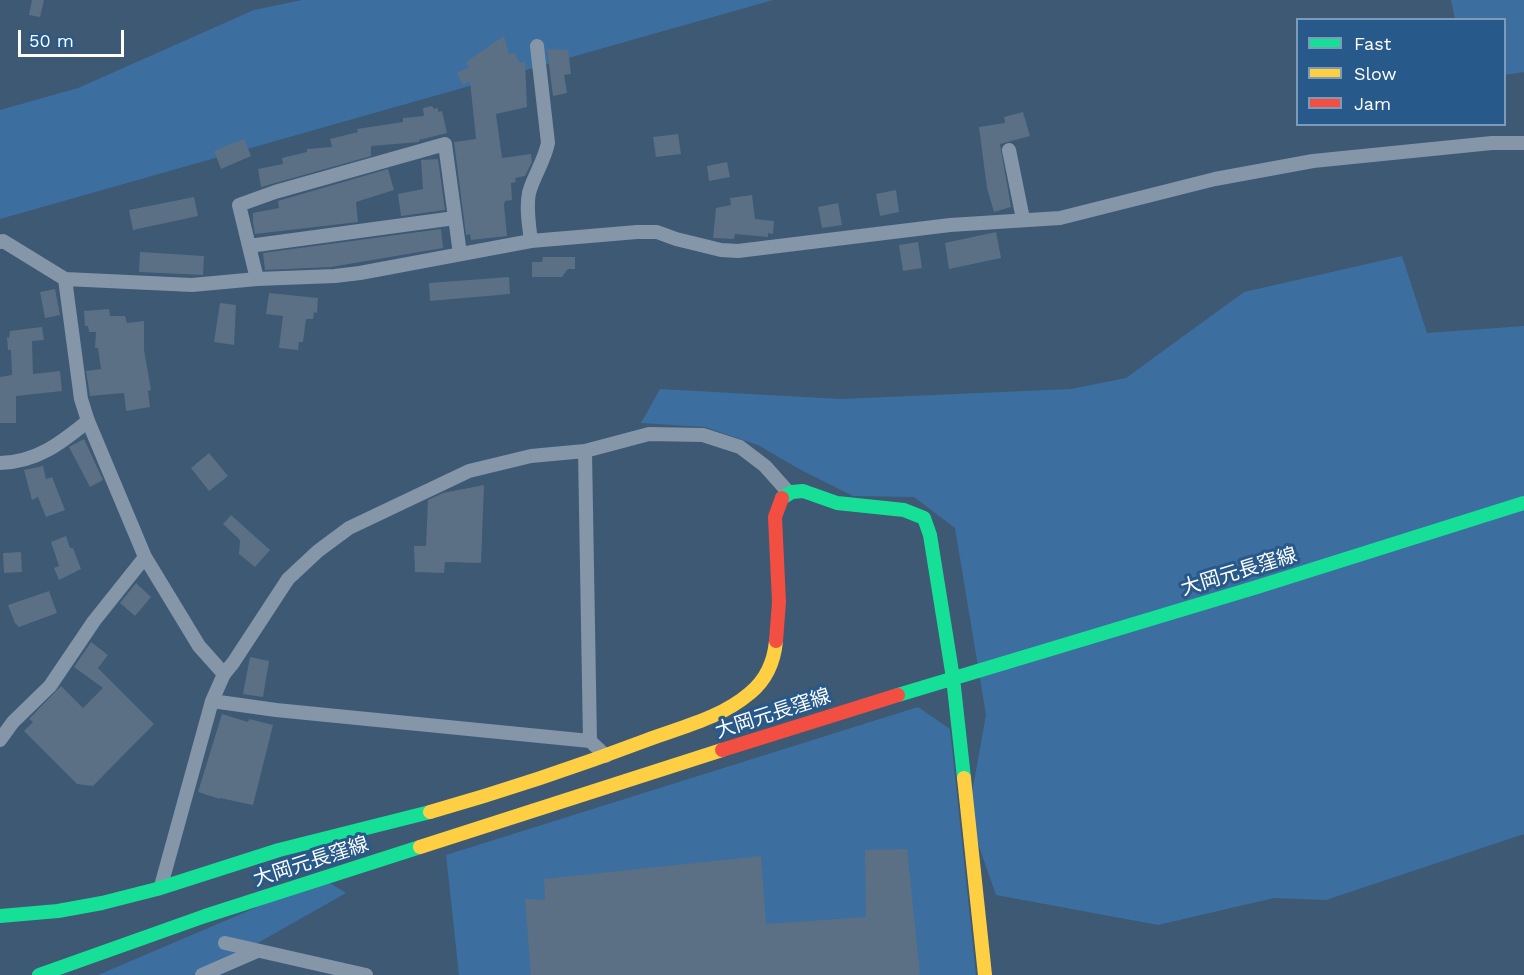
<!DOCTYPE html>
<html>
<head>
<meta charset="utf-8">
<style>
	body { margin:0 }
	#map { position:relative; width:1524px; height:975px; overflow:hidden; background:#3d5974; font-family:"Work Sans",sans-serif }
	canvas { display:block }
	.legend { position:absolute; left:1296px; top:18px; width:210px; height:108px; box-sizing:border-box; background:#27598a; border:2px solid #7d9bb9; margin:0; padding:8px 10px; list-style:none; font-size:18px; color:#fff }
	.legend li { display:flex; align-items:center; gap:12px; height:30px }
	.legend b { width:30px; border:2px solid #7d9bb9 }
	.scale { position:absolute; left:18px; top:30px; width:106px; height:27px; box-sizing:border-box; border:3px solid #fff; border-top:0; padding-left:8px; font-size:18px; line-height:21px; white-space:nowrap; color:#fff; -webkit-text-stroke:4px #27598a; paint-order:stroke }
</style>
</head>
<body>
<div id="map">
<canvas width="1524" height="975"></canvas>
<ul class="legend">
<li><b style="height:8px;background:#16e098"></b>Fast</li>
<li><b style="height:8px;background:#ffcf43"></b>Slow</li>
<li><b style="height:8px;background:#f24e42"></b>Jam</li>
</ul>
<div class="scale">50 m</div>
</div>
<script>
const ctx = document.querySelector('canvas').getContext('2d');
ctx.lineJoin = 'round';
function fillPath(path, color) { ctx.fillStyle = color; ctx.fill(path, 'evenodd'); }
function stroke(path, color, width, dash) { ctx.strokeStyle = color; ctx.lineWidth = width; ctx.lineCap = dash ? 'butt' : 'round'; ctx.setLineDash(dash || []); ctx.stroke(path); }
function drawText(font, color, halo, rows, align = 'center') {
  ctx.font = font + ' "Work Sans","Noto Sans JP",sans-serif'; ctx.lineWidth = 6; ctx.setLineDash([]); ctx.textBaseline = 'middle'; ctx.strokeStyle = halo; ctx.fillStyle = color; for (const [text, x, y, turn = 0] of rows) {
    ctx.save(); ctx.translate(x, y); ctx.rotate((+turn || 0) * Math.PI / 180); ctx.textAlign = isNaN(turn) ? turn : align; if (halo) ctx.strokeText(text, 0, 0); ctx.fillText(text, 0, 0); ctx.restore();
  }
}
const green = new Path2D(`
	M 302,0 L 773,0 L 0,219 L 0,110 L 78,88 L 254,10 Z
	M 1451,0 L 1524,0 L 1524,72 L 1505,75 L 1504,20 L 1455,19 Z
	M 1402,256 L 1427,333 L 1524,326 L 1524,834 L 1326,900 L 1274,898 L 1158,925 L 996,895 L 968,815 L 986,715 L 955,528 L 914,497 L 853,496 L 799,469 L 758,445 L 705,427 L 641,423 L 660,389 L 841,399 L 1071,389 L 1126,378 L 1244,292 Z
	M 918,707 L 950,729 L 976,975 L 459,975 L 446,855 Z
	M 323,879 L 346,893 L 247,949 L 194,975 L 98,975 Z`);
const building = new Path2D(`
	M 32,0 L 44,0 L 40,17 L 29,15 Z
	M 504,36 L 509,54 L 515,53 L 520,63 L 525,62 L 527,107 L 496,114 L 502,158 L 531,154 L 532,162 L 525,176 L 515,178 L 516,182 L 511,183 L 512,200 L 505,201 L 504,205 L 507,236 L 471,240 L 470,234 L 466,235 L 454,142 L 476,139 L 470,81 L 463,85 L 457,73 L 469,67 L 466,62 Z
	M 547,49 L 568,50 L 571,74 L 564,75 L 567,93 L 553,96 Z
	M 432,106 L 434,109 L 438,108 L 438,112 L 442,111 L 447,133 L 419,140 L 419,142 L 371,146 L 371,156 L 261,187 L 258,169 L 283,164 L 282,158 L 307,152 L 307,149 L 332,147 L 330,139 L 358,132 L 357,129 L 403,122 L 403,118 L 424,116 L 423,108 Z
	M 1023,112 L 1030,136 L 1000,144 L 1011,207 L 994,212 L 987,188 L 979,127 L 1005,123 L 1004,117 Z
	M 678,134 L 681,154 L 656,157 L 653,137 Z
	M 244,139 L 251,156 L 221,169 L 214,151 Z
	M 438,159 L 445,210 L 401,216 L 398,194 L 423,189 L 421,160 Z
	M 727,162 L 730,177 L 709,181 L 707,166 Z
	M 388,169 L 394,190 L 356,202 L 358,222 L 255,234 L 253,222 L 253,213 L 279,208 L 278,201 Z
	M 896,190 L 899,212 L 880,216 L 876,194 Z
	M 752,195 L 755,219 L 774,221 L 773,234 L 768,233 L 768,237 L 735,234 L 734,239 L 713,238 L 716,208 L 731,205 L 730,198 Z
	M 194,197 L 198,216 L 133,230 L 129,210 Z
	M 838,203 L 842,225 L 822,228 L 818,207 Z
	M 441,229 L 443,248 L 331,267 L 265,270 L 263,253 Z
	M 996,232 L 1001,258 L 949,269 L 945,243 Z
	M 918,242 L 922,268 L 903,271 L 899,245 Z
	M 140,252 L 204,256 L 203,275 L 139,272 Z
	M 543,257 L 575,257 L 575,269 L 568,269 L 562,277 L 532,277 L 532,262 L 542,262 Z
	M 509,277 L 510,294 L 430,301 L 429,283 Z
	M 55,289 L 60,315 L 45,318 L 40,292 Z
	M 269,293 L 318,298 L 317,313 L 314,312 L 313,319 L 306,319 L 303,342 L 299,342 L 298,350 L 279,348 L 283,316 L 266,314 Z
	M 220,303 L 236,305 L 234,345 L 214,342 Z
	M 109,309 L 110,316 L 125,316 L 127,323 L 144,321 L 144,350 L 151,390 L 148,391 L 150,407 L 126,411 L 124,393 L 90,396 L 86,371 L 101,369 L 98,348 L 95,348 L 96,332 L 89,332 L 88,326 L 85,326 L 84,311 Z
	M 42,327 L 44,340 L 32,341 L 33,374 L 60,371 L 62,391 L 16,396 L 16,423 L 0,423 L 0,377 L 12,375 L 11,350 L 8,350 L 7,337 L 9,338 L 10,331 Z
	M 84,439 L 103,480 L 90,487 L 69,447 Z
	M 209,453 L 228,476 L 209,491 L 191,468 Z
	M 43,466 L 46,479 L 52,477 L 65,510 L 46,517 L 38,497 L 32,500 L 24,470 Z
	M 484,485 L 481,563 L 445,562 L 444,573 L 415,572 L 414,546 L 426,546 L 428,500 L 443,493 Z
	M 231,515 L 270,550 L 255,567 L 239,554 L 240,540 L 223,524 Z
	M 66,536 L 70,548 L 73,548 L 81,569 L 59,580 L 54,568 L 59,566 L 51,542 Z
	M 21,552 L 22,572 L 4,573 L 3,553 Z
	M 136,583 L 151,597 L 135,616 L 120,603 Z
	M 49,591 L 57,613 L 19,627 L 15,623 L 8,605 Z
	M 91,642 L 108,655 L 98,668 L 154,724 L 93,786 L 77,784 L 24,731 L 33,722 L 29,719 L 61,686 L 83,708 L 103,688 L 74,667 Z
	M 250,657 L 269,661 L 263,697 L 243,694 Z
	M 222,714 L 248,722 L 249,719 L 273,725 L 253,805 L 220,798 L 220,799 L 198,792 Z
	M 907,849 L 920,975 L 531,975 L 525,899 L 545,900 L 544,879 L 761,856 L 766,924 L 866,917 L 865,850 Z`);
const street = new Path2D(`
	M 1009,150 L 1023,219
	M 531,241 C 529,225 526,208 529,193 C 533,177 544,162 548,143 L 537,46
	M 0,242 L 3,241 L 65,279 L 192,285 L 257,279 L 335,276 L 360,273 L 531,241 L 637,232 L 657,232 L 676,239 L 721,250 L 738,251 L 950,225 L 1060,218 L 1215,179 L 1313,161 L 1492,143 L 1524,143
	M 249,246 L 455,218
	M 65,279 L 81,399 L 88,421 L 145,557 L 199,646 L 224,674
	M 257,279 L 239,205 L 275,192 L 445,144 L 460,254
	M 585,451 L 590,741
	M 0,463 C 37,462 61,443 88,421
	M 212,701 L 276,710 L 590,741 L 606,756
	M 0,740 L 13,722 L 50,686 L 94,621 L 145,557
	M 161,886 L 212,701 L 224,674 L 233,663 L 288,579 L 318,551 L 349,528 L 469,471 L 531,456 L 585,451 L 649,434 L 703,435 L 740,447 L 765,466 L 789,493
	M 225,943 L 366,975
	M 202,975 L 257,951`);
const fast = new Path2D(`
	M 782,498 L 792,492 L 803,491 L 837,503 L 904,510 L 924,518 L 930,535 L 953,678 L 964,778
	M 898,695 L 1257,587 L 1524,503
	M 0,916 L 58,911 L 102,903 L 157,889 L 279,850 L 430,812
	M 39,975 L 205,916 L 420,847`);
const slow = new Path2D(`
	M 964,778 L 985,975
	M 430,812 C 504,791 576,767 647,740 C 682,727 721,718 750,693 C 766,680 774,662 776,641
	M 420,847 L 722,750`);
const jam = new Path2D(`
	M 776,641 L 779,602 L 775,517 L 782,498
	M 722,750 L 898,695`);
const streetNames = [
	["大岡元長窪線",1239,572,-17],
	["大岡元長窪線",773,714,-18],
	["大岡元長窪線",311,862,-18]
];
fillPath(green, '#3c6f9f');
fillPath(building, '#5b7085');
stroke(street, '#8496a8', 14);
stroke(fast, '#16e098', 14);
stroke(slow, '#ffcf43', 14);
stroke(jam, '#f24e42', 14);
drawText('20px', '#fff', '#27598a', streetNames);
</script>
</body>
</html>
